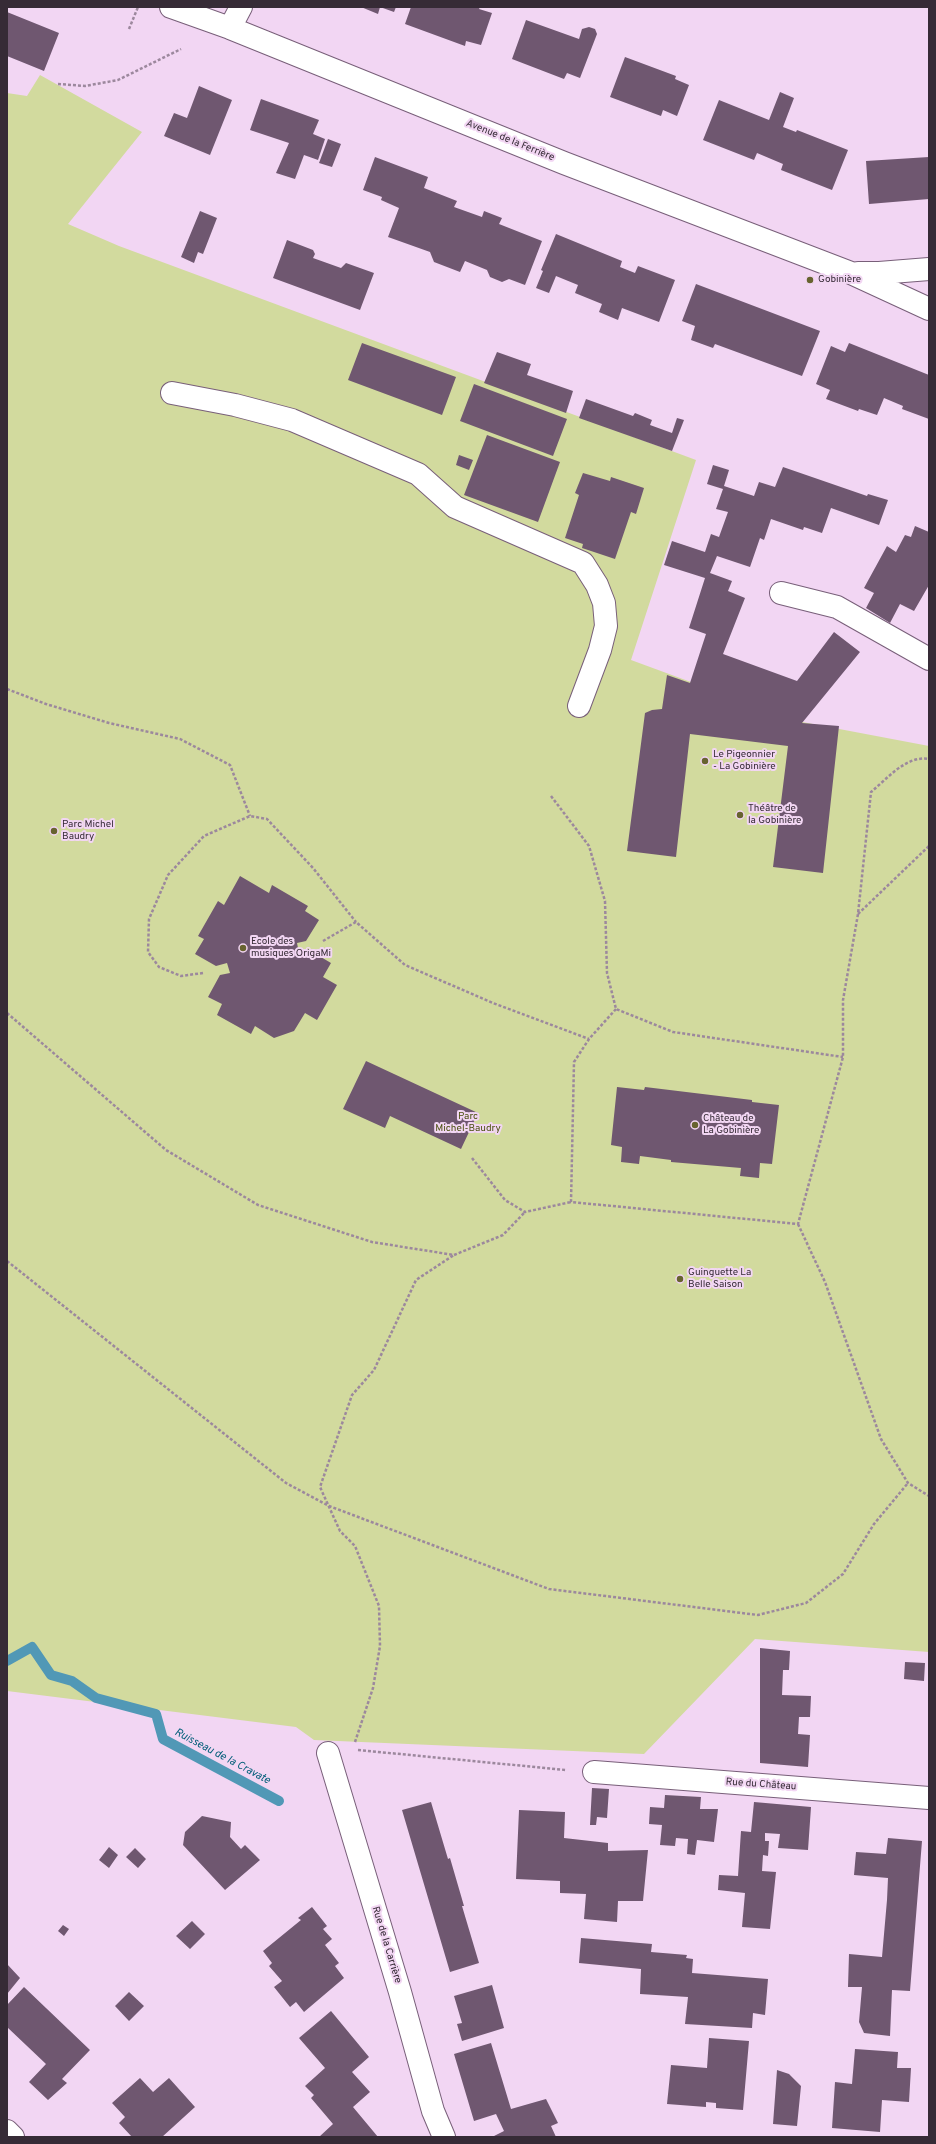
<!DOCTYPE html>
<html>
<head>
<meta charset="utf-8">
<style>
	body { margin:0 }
	#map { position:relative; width:936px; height:2144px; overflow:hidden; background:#f2d6f3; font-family:Overpass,sans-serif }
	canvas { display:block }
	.frame { position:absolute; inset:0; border:8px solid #362b36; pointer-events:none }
</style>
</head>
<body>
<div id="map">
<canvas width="936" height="2144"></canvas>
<div class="frame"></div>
</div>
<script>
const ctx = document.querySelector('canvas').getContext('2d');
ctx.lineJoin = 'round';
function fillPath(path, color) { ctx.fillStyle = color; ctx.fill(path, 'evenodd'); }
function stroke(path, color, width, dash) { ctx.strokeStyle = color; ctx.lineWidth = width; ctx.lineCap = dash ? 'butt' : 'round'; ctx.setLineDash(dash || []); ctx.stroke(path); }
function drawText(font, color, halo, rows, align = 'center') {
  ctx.font = font + ' Overpass,sans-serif'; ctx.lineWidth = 4; ctx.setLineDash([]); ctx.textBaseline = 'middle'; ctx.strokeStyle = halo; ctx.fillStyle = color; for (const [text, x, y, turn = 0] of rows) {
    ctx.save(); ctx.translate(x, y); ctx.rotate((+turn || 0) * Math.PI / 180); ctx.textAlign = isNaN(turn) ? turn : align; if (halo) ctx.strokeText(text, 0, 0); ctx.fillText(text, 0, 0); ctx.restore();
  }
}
const green = new Path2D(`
	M 40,75 L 142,132 L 68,224 L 119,246 L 696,460 L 631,660 L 797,721 L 929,746 L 929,1652 L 755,1639 L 644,1754 L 314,1740 L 296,1727 L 7,1691 L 7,93 L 27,96 Z`);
const stream = new Path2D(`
	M 7,1661 L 32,1647 L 51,1675 L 72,1681 L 96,1698 L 156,1714 L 163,1739 L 279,1801`);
const building = new Path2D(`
	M 361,7 L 396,7 L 394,12 L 380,7 L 378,14 Z
	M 411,7 L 480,7 L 479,9 L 492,13 L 481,45 L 466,41 L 465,46 L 405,24 Z
	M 7,12 L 59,33 L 44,71 L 7,56 Z
	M 526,20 L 579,39 L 582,29 L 589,27 L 595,29 L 597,34 L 580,78 L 567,73 L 564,79 L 512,59 Z
	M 625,57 L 676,76 L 675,79 L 689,85 L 677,116 L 663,110 L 661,116 L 610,97 Z
	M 199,86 L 232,100 L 210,155 L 164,136 L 174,113 L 187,118 Z
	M 780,92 L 794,98 L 783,127 L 796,132 L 797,130 L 848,150 L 832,190 L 781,170 L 783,164 L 757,153 L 754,160 L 703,140 L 719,100 L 769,120 Z
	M 261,99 L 319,120 L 313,134 L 325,139 L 318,160 L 304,155 L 295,179 L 276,173 L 289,143 L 250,130 Z
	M 328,139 L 341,144 L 332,167 L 319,163 Z
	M 375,157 L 428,177 L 424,188 L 457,201 L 454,207 L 482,217 L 484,211 L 502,218 L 499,224 L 542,241 L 525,285 L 509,279 L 502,282 L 490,277 L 487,270 L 465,261 L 460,272 L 434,262 L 430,252 L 388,237 L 399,208 L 381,200 L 382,197 L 363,190 Z
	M 929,157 L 929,199 L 869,204 L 866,161 Z
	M 200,211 L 217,218 L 203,254 L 198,252 L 194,263 L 181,257 Z
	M 556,234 L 622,261 L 620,267 L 635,273 L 638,266 L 675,280 L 659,322 L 622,308 L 618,320 L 599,312 L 602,304 L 575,293 L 578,285 L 556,276 L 549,293 L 536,288 L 543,271 L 541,270 Z
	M 287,240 L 313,250 L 315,254 L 313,258 L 341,268 L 346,263 L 374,273 L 360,310 L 273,278 Z
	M 696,284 L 820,331 L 802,376 L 715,344 L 713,348 L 691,340 L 695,326 L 682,321 Z
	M 362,343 L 456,377 L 442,415 L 348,380 Z
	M 849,343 L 929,375 L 929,419 L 902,409 L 903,406 L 884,398 L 877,415 L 859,409 L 858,411 L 826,399 L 830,390 L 816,384 L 831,346 L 845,352 Z
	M 497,352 L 531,364 L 527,375 L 573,391 L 566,413 L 484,383 Z
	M 474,384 L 567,419 L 553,456 L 460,421 Z
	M 586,399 L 633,416 L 635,413 L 652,420 L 650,425 L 672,433 L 677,418 L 684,420 L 672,451 L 579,418 Z
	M 487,435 L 560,462 L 538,522 L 464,495 Z
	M 459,455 L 473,460 L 469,470 L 456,465 Z
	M 713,465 L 729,470 L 724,486 L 754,496 L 759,482 L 775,487 L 783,467 L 867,496 L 868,494 L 888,500 L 879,525 L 831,508 L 822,533 L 804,527 L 803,530 L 771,519 L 764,540 L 760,538 L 750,567 L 717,556 L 710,573 L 732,581 L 728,591 L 745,598 L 723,654 L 797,681 L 834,632 L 860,652 L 802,723 L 839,726 L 823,873 L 773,867 L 788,746 L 690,734 L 676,857 L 627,851 L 645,713 L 652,710 L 662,709 L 667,675 L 690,683 L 706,634 L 689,628 L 705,578 L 664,565 L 672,541 L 705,552 L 711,534 L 719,537 L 728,512 L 716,509 L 723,489 L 707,484 Z
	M 583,473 L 610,481 L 611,477 L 644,488 L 636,514 L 631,512 L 615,559 L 582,548 L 583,544 L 565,538 L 579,495 L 575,493 Z
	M 915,526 L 929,532 L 929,585 L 914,611 L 900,604 L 890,623 L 866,608 L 874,593 L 864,588 L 887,546 L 896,552 L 905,535 L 911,537 Z
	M 240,876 L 269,893 L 272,885 L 308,906 L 305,911 L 319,920 L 306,941 L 297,943 L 299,953 L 309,950 L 331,963 L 323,977 L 337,985 L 317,1020 L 305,1013 L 294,1031 L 274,1038 L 255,1026 L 251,1034 L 217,1015 L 222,1004 L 208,997 L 220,975 L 230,973 L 227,963 L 216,966 L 195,954 L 204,939 L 198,936 L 218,901 L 224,905 Z
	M 366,1061 L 478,1113 L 461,1149 L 390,1116 L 385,1128 L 343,1109 Z
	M 617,1087 L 644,1090 L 645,1087 L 752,1100 L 752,1102 L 779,1105 L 772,1164 L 760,1163 L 759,1178 L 740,1176 L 741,1168 L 671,1162 L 671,1160 L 640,1156 L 639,1164 L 621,1162 L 622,1147 L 611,1145 Z
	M 760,1648 L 790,1651 L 789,1670 L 783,1670 L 782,1695 L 811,1696 L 810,1717 L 799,1717 L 798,1734 L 810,1735 L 808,1767 L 760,1763 Z
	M 905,1662 L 925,1663 L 924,1681 L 904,1679 Z
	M 592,1788 L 609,1789 L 607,1818 L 597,1817 L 596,1825 L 590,1825 Z
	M 665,1795 L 701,1797 L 700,1809 L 718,1809 L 714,1842 L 697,1840 L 695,1855 L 687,1854 L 688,1839 L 676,1838 L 675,1846 L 660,1845 L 662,1825 L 649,1824 L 650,1807 L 664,1808 Z
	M 431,1802 L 448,1859 L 450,1858 L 464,1906 L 462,1906 L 479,1963 L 450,1972 L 402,1810 Z
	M 754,1802 L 811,1807 L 808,1850 L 778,1848 L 780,1834 L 765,1833 L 765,1841 L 769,1841 L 768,1856 L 763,1855 L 762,1871 L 776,1872 L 770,1929 L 742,1927 L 745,1893 L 718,1890 L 719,1875 L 738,1876 L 741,1831 L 751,1832 Z
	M 519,1810 L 565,1812 L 564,1838 L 608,1843 L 608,1851 L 648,1850 L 643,1901 L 618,1901 L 617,1922 L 584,1919 L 586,1894 L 560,1893 L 560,1881 L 516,1879 Z
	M 202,1816 L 231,1822 L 230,1837 L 241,1849 L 245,1845 L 260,1860 L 225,1890 L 183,1845 L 185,1832 Z
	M 888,1838 L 922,1841 L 910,1991 L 892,1990 L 890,2036 L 864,2033 L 859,2022 L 862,1987 L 848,1987 L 849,1954 L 882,1957 L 887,1900 L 888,1878 L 854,1875 L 856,1852 L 886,1854 Z
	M 109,1847 L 118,1855 L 109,1868 L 99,1860 Z
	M 135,1848 L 146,1859 L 138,1868 L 126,1857 Z
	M 312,1907 L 327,1926 L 323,1929 L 332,1939 L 325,1945 L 339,1963 L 335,1966 L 344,1978 L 304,2012 L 296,2002 L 290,2007 L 274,1987 L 282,1981 L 269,1966 L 272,1963 L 263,1951 L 301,1920 L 298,1918 Z
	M 192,1921 L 205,1934 L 190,1949 L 176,1936 Z
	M 63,1925 L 69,1929 L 64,1936 L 58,1931 Z
	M 581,1938 L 652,1944 L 651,1952 L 687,1955 L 686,1958 L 693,1959 L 692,1973 L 768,1979 L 765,2015 L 753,2013 L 752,2028 L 685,2024 L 688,1997 L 640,1994 L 641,1969 L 579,1963 Z
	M 7,1964 L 20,1978 L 7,1994 Z
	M 492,1985 L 504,2028 L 462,2041 L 457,2024 L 462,2023 L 454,1996 Z
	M 24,1987 L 90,2050 L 62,2079 L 67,2083 L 48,2100 L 29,2082 L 46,2064 L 7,2027 L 7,2005 Z
	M 129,1992 L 144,2006 L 129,2021 L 115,2006 Z
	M 331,2011 L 369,2057 L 352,2072 L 370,2092 L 353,2107 L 378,2137 L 319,2137 L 333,2124 L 311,2098 L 314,2095 L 305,2086 L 325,2068 L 299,2038 Z
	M 709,2038 L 749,2041 L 743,2110 L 716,2108 L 716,2103 L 706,2102 L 706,2107 L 667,2104 L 671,2065 L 707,2068 Z
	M 491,2043 L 511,2109 L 546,2099 L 558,2123 L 551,2126 L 556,2137 L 492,2137 L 504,2131 L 496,2114 L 474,2121 L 454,2054 Z
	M 855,2049 L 898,2052 L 897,2068 L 911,2068 L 909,2102 L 882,2100 L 880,2132 L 832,2128 L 835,2082 L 852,2084 Z
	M 777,2070 L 789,2074 L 801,2086 L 797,2126 L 773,2124 Z
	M 140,2078 L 153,2092 L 169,2078 L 195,2107 L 162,2137 L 132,2137 L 119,2123 L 125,2117 L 112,2103 Z`);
const path = new Path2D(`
	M 129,29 L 138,7
	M 58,84 L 85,86 L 118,80 L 181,49
	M 7,689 L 46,704 L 109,723 L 180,739 L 230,765 L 250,816
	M 551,796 L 589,846 L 605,901 L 607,973 L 616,1009 L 673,1032 L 843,1057
	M 858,914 L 929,846
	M 323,941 L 356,922 L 405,965 L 493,1003 L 589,1039
	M 203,973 L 181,976 L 159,967 L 148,952 L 149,919 L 168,875 L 204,836 L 250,816 L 267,819 L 313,868 L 356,922
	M 616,1009 L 589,1039 L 574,1062 L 571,1202 L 798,1224 L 843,1057 L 843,1000 L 858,914 L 871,792 C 887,779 906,755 929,759
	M 7,1013 L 166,1150 L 258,1205 L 372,1242 L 454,1255 L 503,1235 L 525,1212
	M 472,1158 L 505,1200 L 525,1212 L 571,1202
	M 798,1224 L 825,1282 L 881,1439 L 908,1483 L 929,1496
	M 7,1261 L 286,1483 L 329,1506 L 549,1589 L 758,1615 L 806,1603 L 843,1574 L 874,1524 L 908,1483
	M 355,1742 L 373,1688 L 380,1646 L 379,1606 L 355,1546 L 340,1531 L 320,1487 L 352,1395 L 374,1370 L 416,1280 L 454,1255
	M 358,1750 L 566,1770`);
const minor = new Path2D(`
	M 171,7 L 230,28 L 564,163 L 851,273 L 929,309
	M 230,28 L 241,7
	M 858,273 L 879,273 L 929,269
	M 172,393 L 235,405 L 292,420 L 418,474 L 455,507 L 583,563 L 597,585 L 604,603 L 606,626 L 600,650 L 579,706
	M 781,593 L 837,607 L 929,659
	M 328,1753 L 400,1992 L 433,2111 L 444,2137
	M 594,1772 L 929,1798
	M 7,2131 L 13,2137`);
const markers = [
	[810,280,4,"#67632f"],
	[705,761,4,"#67632f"],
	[740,815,4,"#67632f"],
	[54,831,4,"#67632f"],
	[243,948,4,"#67632f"],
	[695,1125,4,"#67632f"],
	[680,1279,4,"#67632f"]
];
const streetNames = [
	["Avenue de la Ferrière",510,141,22],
	["Rue du Château",761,1785,4],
	["Rue de la Carrière",386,1945,73]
];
const poiNames = [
	["Gobinière",818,280],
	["Le Pigeonnier",713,755],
	["- La Gobinière",713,767],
	["Théâtre de",748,809],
	["la Gobinière",748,821],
	["Parc Michel",62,825],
	["Baudry",62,837],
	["Ecole des",251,942],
	["musiques OrigaMi",251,954],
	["Château de",703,1119],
	["La Gobinière",703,1131],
	["Guinguette La",688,1273],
	["Belle Saison",688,1285]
];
const parkNames = [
	["Parc",468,1117],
	["Michel-Baudry",468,1129]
];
const waterNames = [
	["Ruisseau de la Cravate",222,1757,28]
];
fillPath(green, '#d2da9e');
stroke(stream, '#5198b6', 10);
fillPath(building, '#6f5770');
stroke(minor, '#785f79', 24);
stroke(path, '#9c889d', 2.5, [3, 2]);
stroke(minor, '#fff', 22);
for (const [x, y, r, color] of markers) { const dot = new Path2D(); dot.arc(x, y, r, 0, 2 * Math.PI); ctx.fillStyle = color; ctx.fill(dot); stroke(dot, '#f2d6f3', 1.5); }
drawText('10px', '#362b36', '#f2d6f3', streetNames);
drawText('10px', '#362b36', '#f2d6f3', poiNames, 'left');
drawText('10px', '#4b5110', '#f2d6f3', parkNames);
drawText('italic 11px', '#025e79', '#f2d6f3', waterNames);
</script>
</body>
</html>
